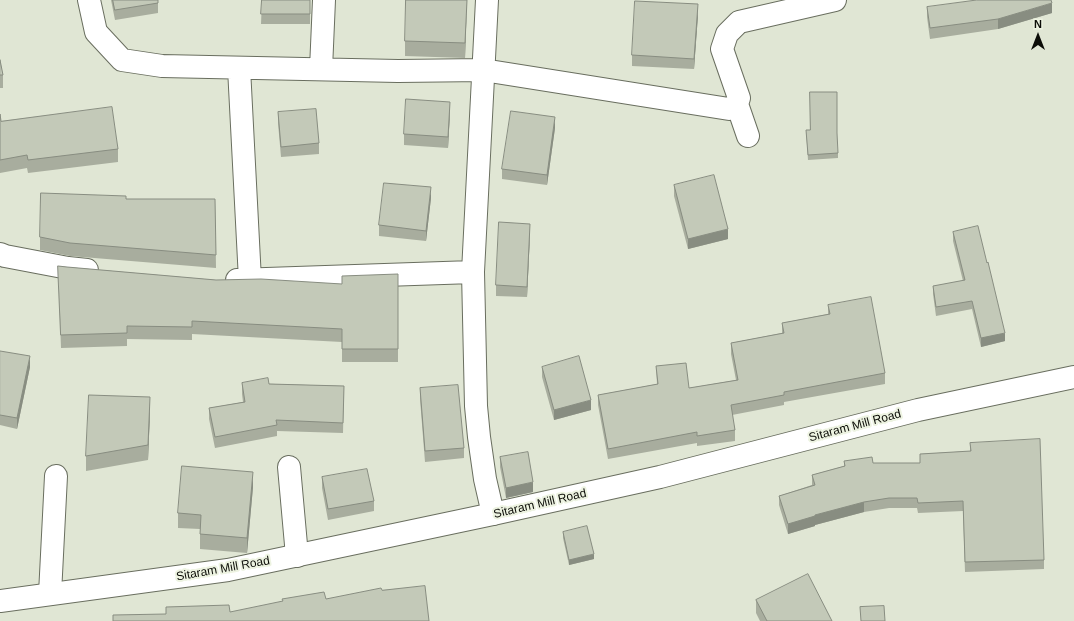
<!DOCTYPE html>
<html>
<head>
<meta charset="utf-8">
<style>
	body { margin:0 }
	#map { position:relative; width:1074px; height:621px; overflow:hidden; background:#e0e6d4; font-family:Arial,sans-serif }
	canvas { display:block }
	.north { position:absolute; left:1018px; top:16px; width:40px; height:40px; -webkit-text-stroke:3px #edf3e1; paint-order:stroke; rotate:0deg; font-size:11px; font-weight:700; line-height:16px; text-align:center; color:#0c0d08 }
	.north::after { content:''; display:block; margin:auto; width:14px; height:18px; background:#0c0d08; clip-path:polygon(50% 0,100% 100%,50% 72%,0 100%) }
</style>
</head>
<body>
<div id="map">
<canvas width="1074" height="621"></canvas>
<div class="north">N</div>
</div>
<script>
const ctx = document.querySelector('canvas').getContext('2d');
ctx.lineJoin = 'round';
function stroke(path, color, width, dash) { ctx.strokeStyle = color; ctx.lineWidth = width; ctx.lineCap = dash ? 'butt' : 'round'; ctx.setLineDash(dash || []); ctx.stroke(path); }
function fillPath(path, color) { ctx.fillStyle = color; ctx.fill(path, 'evenodd'); }
function drawText(font, color, halo, rows, align = 'center') {
  ctx.font = font + ' Arial,sans-serif'; ctx.lineWidth = 4; ctx.setLineDash([]); ctx.textBaseline = 'middle'; ctx.strokeStyle = halo; ctx.fillStyle = color; for (const [text, x, y, turn = 0] of rows) {
    ctx.save(); ctx.translate(x, y); ctx.rotate((+turn || 0) * Math.PI / 180); ctx.textAlign = isNaN(turn) ? turn : align; if (halo) ctx.strokeText(text, 0, 0); ctx.fillText(text, 0, 0); ctx.restore();
  }
}
const street = new Path2D(`
	M 89,0 L 96,32 L 122,60 L 162,66 L 398,71 L 483,70 L 729,109 L 737,104 L 739,98 L 722,49 L 727,34 L 739,22 L 835,0
	M 487,0 L 473,272 L 476,406 L 479,437 L 485,479 L 493,514
	M 239,68 L 250,280
	M 321,69 L 324,0
	M 737,104 L 748,136
	M 0,254 L 5,256 L 68,268 L 87,270
	M 237,280 L 473,272
	M 289,467 L 297,556
	M 50,594 L 56,476`);
const secondary = new Path2D(`
	M 0,601 L 228,570 L 493,514 L 660,477 L 918,410 L 1074,377`);
const wall = new Path2D(`
	M 111,0 L 158,0 L 158,13 L 115,20 Z
	M 262,0 L 310,0 L 310,24 L 261,24 Z
	M 467,0 L 465,58 L 405,56 L 405,41 Z
	M 927,7 L 1052,13 L 998,29 L 930,39 L 927,17 Z
	M 698,15 L 694,69 L 632,66 L 632,55 Z
	M 0,60 L 3,75 L 3,88 L 0,88 Z
	M 278,112 L 319,143 L 319,154 L 281,157 L 278,123 Z
	M 450,112 L 448,148 L 404,145 L 404,134 Z
	M 0,114 L 1,121 L 118,149 L 118,162 L 28,173 L 27,168 L 0,173 Z
	M 555,128 L 547,185 L 502,179 L 502,169 Z
	M 806,130 L 838,153 L 838,158 L 808,160 Z
	M 674,185 L 728,239 L 688,249 L 674,196 Z
	M 431,198 L 426,241 L 379,236 L 379,225 Z
	M 126,199 L 215,199 L 216,268 L 70,256 L 40,250 L 40,237 Z
	M 953,232 L 1005,341 L 981,347 L 972,309 L 936,316 L 933,294 L 933,286 L 963,281 L 953,241 Z
	M 530,234 L 527,297 L 496,296 L 496,285 Z
	M 58,266 L 67,267 L 216,280 L 342,284 L 398,274 L 398,362 L 342,362 L 342,342 L 192,334 L 192,340 L 127,339 L 127,346 L 61,348 Z
	M 828,305 L 885,373 L 885,384 L 784,402 L 784,405 L 732,415 L 735,430 L 735,441 L 697,446 L 697,443 L 608,459 L 598,405 L 598,395 L 657,384 L 656,366 L 689,388 L 736,380 L 731,354 L 731,343 L 782,333 L 782,323 L 828,314 Z
	M 0,351 L 30,367 L 17,429 L 0,425 Z
	M 542,367 L 591,410 L 554,420 L 542,377 Z
	M 242,383 L 344,386 L 343,433 L 277,431 L 277,436 L 215,448 L 209,419 L 209,408 L 243,402 L 242,394 Z
	M 420,388 L 464,448 L 464,458 L 425,462 L 420,399 Z
	M 150,412 L 148,460 L 86,471 L 86,456 Z
	M 970,443 L 1044,560 L 1044,569 L 965,572 L 963,511 L 918,513 L 917,508 L 889,508 L 864,512 L 815,525 L 815,526 L 788,534 L 779,505 L 779,496 L 812,485 L 812,475 L 844,466 L 844,461 L 873,463 L 920,463 L 920,454 L 970,451 Z
	M 500,457 L 533,492 L 506,498 L 500,467 Z
	M 322,477 L 374,501 L 374,511 L 328,520 L 322,488 Z
	M 253,487 L 247,553 L 200,549 L 200,529 L 178,528 L 178,513 Z
	M 563,532 L 594,559 L 569,565 L 563,538 Z
	M 756,600 L 832,621 L 760,621 L 756,613 Z`);
const shadedWall = new Path2D(`
	M 467,0 L 465,58 L 465,43 Z
	M 1052,3 L 1052,13 L 998,29 L 998,19 Z
	M 698,4 L 698,15 L 694,69 L 694,59 Z
	M 450,102 L 450,112 L 448,148 L 448,137 Z
	M 555,117 L 555,128 L 547,185 L 547,175 Z
	M 431,187 L 431,198 L 426,241 L 426,231 Z
	M 530,224 L 530,234 L 527,297 L 527,287 Z
	M 728,229 L 728,239 L 688,249 L 688,239 Z
	M 1005,333 L 1005,341 L 981,347 L 981,338 Z
	M 30,356 L 30,367 L 17,429 L 17,418 Z
	M 150,397 L 150,412 L 148,460 L 148,445 Z
	M 591,400 L 591,410 L 554,420 L 554,410 Z
	M 253,472 L 253,487 L 247,553 L 247,538 Z
	M 533,482 L 533,492 L 506,498 L 506,488 Z
	M 864,502 L 864,512 L 815,525 L 815,526 L 788,534 L 788,524 L 815,515 Z
	M 594,554 L 594,559 L 569,565 L 569,560 Z`);
const building = new Path2D(`
	M 113,0 L 158,0 L 158,3 L 115,10 Z
	M 262,0 L 310,0 L 310,14 L 261,14 Z
	M 406,0 L 467,0 L 465,43 L 405,41 Z
	M 977,0 L 1051,0 L 1052,3 L 998,19 L 930,28 L 927,7 Z
	M 635,1 L 698,4 L 694,59 L 632,55 Z
	M 0,60 L 3,75 L 0,75 Z
	M 810,92 L 837,92 L 837,133 L 838,153 L 808,155 L 806,130 L 810,130 Z
	M 406,99 L 450,102 L 448,137 L 404,134 Z
	M 112,107 L 118,149 L 28,160 L 27,155 L 0,160 L 0,114 L 1,121 Z
	M 316,109 L 319,143 L 281,147 L 278,112 Z
	M 511,111 L 555,117 L 547,175 L 502,169 Z
	M 714,175 L 728,229 L 688,239 L 674,185 Z
	M 384,183 L 431,187 L 426,231 L 379,225 Z
	M 41,193 L 126,196 L 126,199 L 215,199 L 216,255 L 70,243 L 40,237 Z
	M 499,222 L 530,224 L 527,287 L 496,285 Z
	M 978,226 L 987,263 L 988,262 L 1005,333 L 981,338 L 972,301 L 936,307 L 933,286 L 965,280 L 953,232 Z
	M 58,266 L 67,267 L 216,280 L 261,279 L 342,284 L 342,276 L 398,274 L 398,349 L 342,349 L 342,329 L 192,321 L 192,327 L 127,326 L 127,333 L 61,335 Z
	M 871,297 L 885,373 L 784,392 L 784,395 L 731,405 L 735,430 L 697,436 L 697,432 L 608,449 L 598,395 L 658,384 L 656,366 L 686,363 L 689,388 L 738,380 L 731,343 L 784,333 L 782,323 L 830,314 L 828,305 Z
	M 0,351 L 30,356 L 17,418 L 0,415 Z
	M 579,356 L 591,400 L 554,410 L 542,367 Z
	M 268,378 L 269,384 L 344,386 L 343,423 L 276,420 L 277,425 L 215,437 L 209,408 L 245,402 L 242,383 Z
	M 458,385 L 464,448 L 425,451 L 420,388 Z
	M 89,395 L 150,397 L 148,445 L 86,456 Z
	M 1040,439 L 1044,560 L 965,562 L 963,501 L 918,503 L 917,498 L 889,498 L 864,502 L 815,515 L 815,516 L 788,524 L 779,496 L 815,485 L 812,475 L 845,466 L 844,461 L 872,457 L 873,463 L 920,463 L 920,454 L 971,451 L 970,443 Z
	M 528,452 L 533,482 L 506,488 L 500,457 Z
	M 182,466 L 253,472 L 247,538 L 200,534 L 201,515 L 178,513 Z
	M 367,469 L 374,501 L 328,509 L 322,477 Z
	M 587,526 L 594,554 L 569,560 L 563,532 Z
	M 808,574 L 832,621 L 767,621 L 756,600 Z
	M 425,586 L 429,621 L 113,621 L 113,615 L 166,614 L 166,607 L 229,605 L 230,612 L 283,601 L 282,599 L 324,592 L 326,599 L 381,588 L 382,590 Z
	M 884,606 L 885,621 L 861,621 L 860,607 Z`);
const streetNames = [
	["Sitaram Mill Road",855,426,-15],
	["Sitaram Mill Road",540,504,-13],
	["Sitaram Mill Road",223,569,-10]
];
stroke(street, '#696e5f', 24);
stroke(secondary, '#696e5f', 24);
stroke(street, '#fff', 22);
stroke(secondary, '#fff', 22);
fillPath(wall, '#a8ad9e');
fillPath(shadedWall, '#888d81');
fillPath(building, '#c3c9b8');
stroke(building, '#888d81', 1);
drawText('12px', '#0c0d08', '#edf3e1', streetNames);
</script>
</body>
</html>
